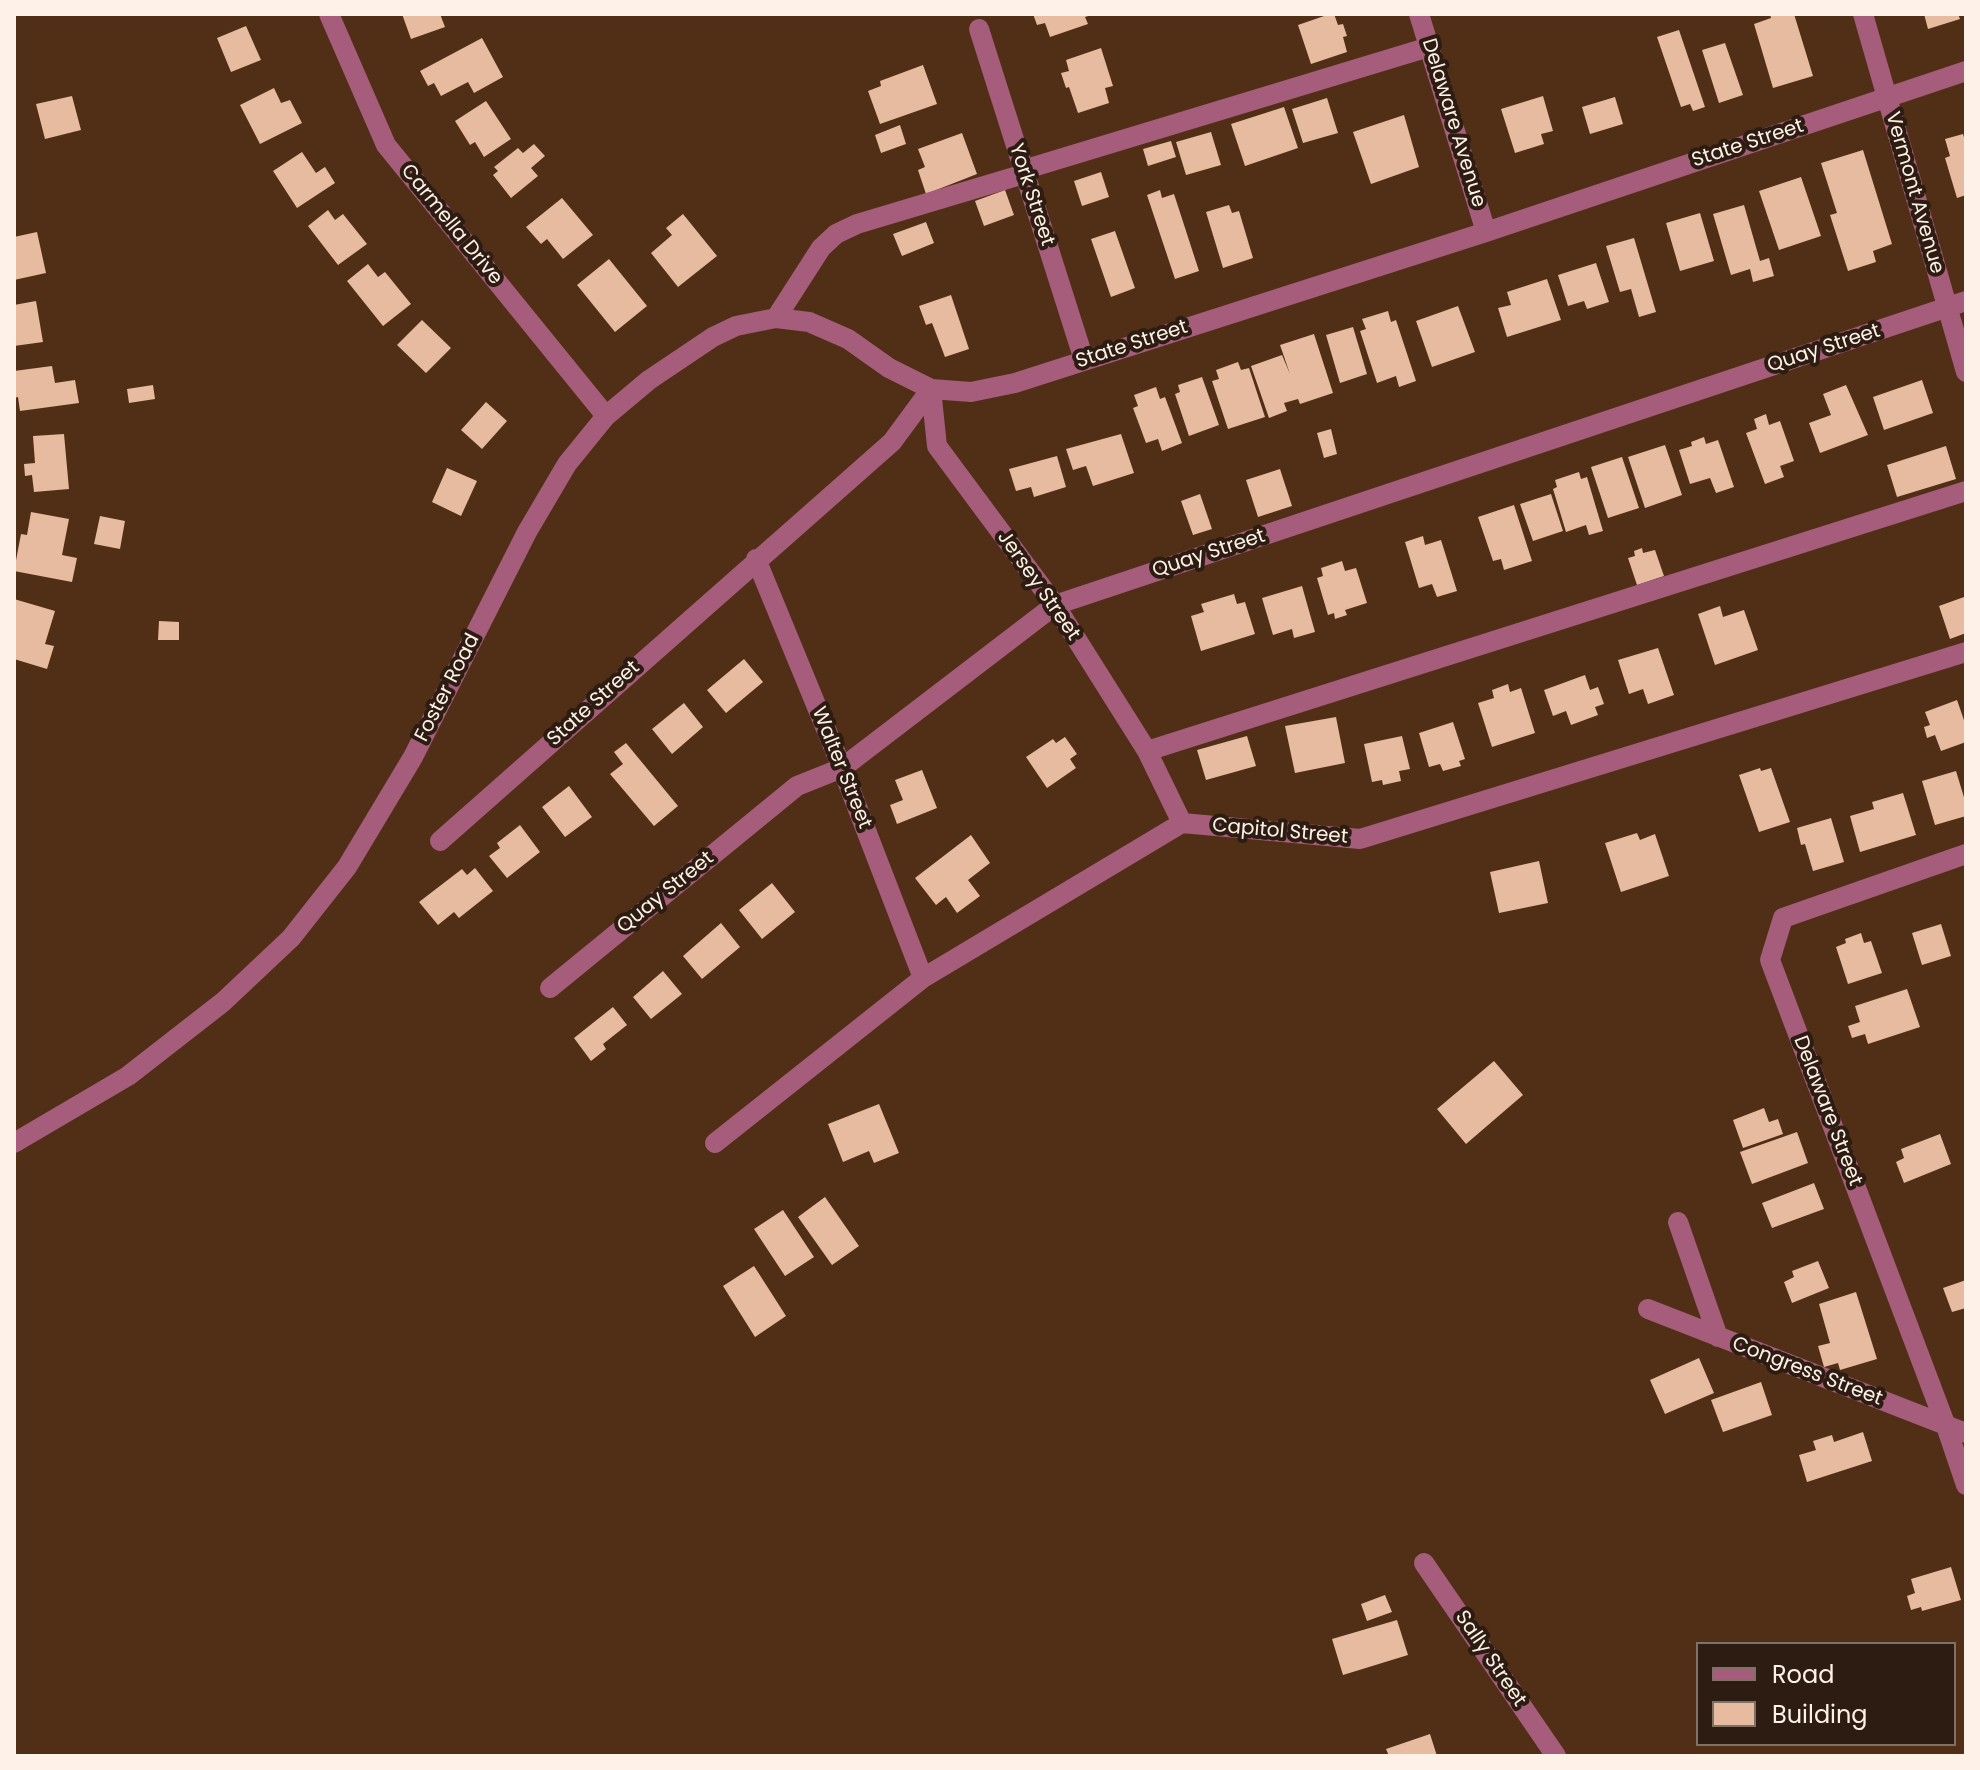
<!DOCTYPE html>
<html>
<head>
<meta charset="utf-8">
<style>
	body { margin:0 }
	#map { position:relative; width:1980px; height:1770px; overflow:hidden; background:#512f16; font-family:Poppins,sans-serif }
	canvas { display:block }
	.frame { position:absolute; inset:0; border:16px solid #fef1e8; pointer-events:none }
	.legend { position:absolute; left:1696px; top:1642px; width:260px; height:104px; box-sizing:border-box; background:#2c1c11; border:2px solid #807167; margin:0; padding:10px 14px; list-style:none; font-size:24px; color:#fef1e8 }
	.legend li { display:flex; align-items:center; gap:16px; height:40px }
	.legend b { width:40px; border:2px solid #807167 }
</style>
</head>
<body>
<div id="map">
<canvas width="1980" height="1770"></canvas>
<div class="frame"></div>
<ul class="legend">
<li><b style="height:10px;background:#a55d7b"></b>Road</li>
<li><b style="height:22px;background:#e6bb9f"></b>Building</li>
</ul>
</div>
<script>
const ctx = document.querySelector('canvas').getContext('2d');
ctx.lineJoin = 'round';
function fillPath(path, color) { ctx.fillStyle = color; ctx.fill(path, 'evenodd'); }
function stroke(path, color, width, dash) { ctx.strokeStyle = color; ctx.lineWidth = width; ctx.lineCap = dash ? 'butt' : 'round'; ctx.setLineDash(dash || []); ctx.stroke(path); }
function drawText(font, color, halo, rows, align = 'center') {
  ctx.font = font + ' Poppins,sans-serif'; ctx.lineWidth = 8; ctx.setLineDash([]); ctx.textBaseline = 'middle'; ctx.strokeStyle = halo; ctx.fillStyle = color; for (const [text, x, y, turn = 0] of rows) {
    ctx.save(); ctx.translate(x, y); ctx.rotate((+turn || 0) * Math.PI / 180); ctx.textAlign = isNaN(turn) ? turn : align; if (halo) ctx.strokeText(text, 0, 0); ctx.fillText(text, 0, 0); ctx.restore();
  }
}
const building = new Path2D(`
	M 402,14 L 440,14 L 445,27 L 411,39 Z
	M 1033,14 L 1094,14 L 1085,17 L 1088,24 L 1050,37 L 1045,23 L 1037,25 Z
	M 1330,14 L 1334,14 L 1338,25 L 1343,24 L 1347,36 L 1343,37 L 1347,52 L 1311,64 L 1298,25 Z
	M 1770,14 L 1794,14 L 1813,76 L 1773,88 L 1754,24 L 1771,18 Z
	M 1924,14 L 1958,14 L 1960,19 L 1928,29 Z
	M 246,26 L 261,60 L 231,72 L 217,38 Z
	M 1679,30 L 1705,107 L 1693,111 L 1690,104 L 1681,107 L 1657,37 Z
	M 482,38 L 503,77 L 474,93 L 468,82 L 441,96 L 434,83 L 428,86 L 420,71 Z
	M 1725,43 L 1743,95 L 1719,103 L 1702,50 Z
	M 1101,48 L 1113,86 L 1105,88 L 1109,103 L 1078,113 L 1069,87 L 1066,88 L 1061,73 L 1069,71 L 1066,60 Z
	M 923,65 L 937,104 L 880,124 L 868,91 L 881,86 L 880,81 Z
	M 274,88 L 281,103 L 290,100 L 302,123 L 260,144 L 240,105 Z
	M 72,96 L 81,130 L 45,139 L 36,104 Z
	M 1543,96 L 1553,131 L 1541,134 L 1544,144 L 1515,153 L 1501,109 Z
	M 1615,97 L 1623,124 L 1590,134 L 1582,107 Z
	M 1327,98 L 1338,133 L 1303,143 L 1292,109 Z
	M 486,101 L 511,139 L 484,157 L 475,142 L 470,145 L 455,121 Z
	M 1284,107 L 1298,148 L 1245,166 L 1231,124 Z
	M 1404,115 L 1419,167 L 1371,184 L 1353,132 Z
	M 900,125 L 906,144 L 881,153 L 875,135 Z
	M 1211,132 L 1221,165 L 1186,175 L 1176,142 Z
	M 962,133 L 977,174 L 926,194 L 918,170 L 925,167 L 918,149 Z
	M 1963,134 L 1966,144 L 1966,195 L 1957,198 L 1945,158 L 1950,156 L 1945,139 Z
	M 1171,141 L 1176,157 L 1148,166 L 1143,149 Z
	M 534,144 L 545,156 L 531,168 L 538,176 L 511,198 L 493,175 L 498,171 L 494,167 L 518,148 L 523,153 Z
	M 1863,150 L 1892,244 L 1873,251 L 1876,262 L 1848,271 L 1830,215 L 1837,213 L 1821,163 Z
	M 302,152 L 316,173 L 325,167 L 335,183 L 297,208 L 273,171 Z
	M 1101,172 L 1109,197 L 1082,206 L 1074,181 Z
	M 1801,177 L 1821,236 L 1779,250 L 1759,191 Z
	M 1005,190 L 1014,215 L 984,226 L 975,201 Z
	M 1160,190 L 1162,198 L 1174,194 L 1199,271 L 1175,279 L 1147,195 Z
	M 562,198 L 593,235 L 563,259 L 547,239 L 541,244 L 526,227 Z
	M 1229,205 L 1232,213 L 1239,211 L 1253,258 L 1223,268 L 1206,212 Z
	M 1744,205 L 1760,261 L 1769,258 L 1774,276 L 1753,282 L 1750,269 L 1731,275 L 1713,214 Z
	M 328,210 L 335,220 L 343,214 L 367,244 L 338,265 L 308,226 Z
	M 1700,213 L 1714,261 L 1680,271 L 1666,223 Z
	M 683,214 L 717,256 L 678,287 L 651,253 L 672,235 L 666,228 Z
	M 926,222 L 934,243 L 902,256 L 893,234 Z
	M 1115,231 L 1135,288 L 1111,297 L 1091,239 Z
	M 37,232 L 46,273 L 14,280 L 14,237 Z
	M 1634,238 L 1656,312 L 1639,317 L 1631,289 L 1620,292 L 1606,246 Z
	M 609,259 L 647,306 L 615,332 L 577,285 Z
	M 1596,263 L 1609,302 L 1587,309 L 1584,301 L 1568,306 L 1558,275 Z
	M 368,264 L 378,277 L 385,272 L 411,304 L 383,326 L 347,281 Z
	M 1547,279 L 1561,320 L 1507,337 L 1498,308 L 1511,305 L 1507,292 Z
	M 951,295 L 969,349 L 945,357 L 932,323 L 926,325 L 919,306 Z
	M 36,301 L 43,342 L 14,346 L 14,305 Z
	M 1458,306 L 1475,352 L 1432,367 L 1416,321 Z
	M 1388,311 L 1391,322 L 1396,320 L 1416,381 L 1399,387 L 1396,376 L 1377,383 L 1360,331 L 1366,329 L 1362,319 Z
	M 422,320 L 451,348 L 426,373 L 397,345 Z
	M 1353,327 L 1367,374 L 1340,383 L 1326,335 Z
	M 1314,334 L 1333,393 L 1300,404 L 1298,399 L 1284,403 L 1287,411 L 1269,418 L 1251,366 L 1282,355 L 1290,374 L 1280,345 Z
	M 1238,362 L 1241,370 L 1249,368 L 1265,417 L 1228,429 L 1212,381 L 1219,379 L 1216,370 Z
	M 52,366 L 55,383 L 75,380 L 79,403 L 20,411 L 18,397 L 14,398 L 14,371 Z
	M 1202,377 L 1219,425 L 1189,436 L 1175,394 L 1180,392 L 1178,385 Z
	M 1922,380 L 1933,413 L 1884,430 L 1873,397 Z
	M 153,385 L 155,399 L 129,403 L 127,389 Z
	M 1846,385 L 1868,435 L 1820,453 L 1809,423 L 1831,415 L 1823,394 Z
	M 1156,387 L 1160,399 L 1165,397 L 1182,443 L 1162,451 L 1158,439 L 1146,443 L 1133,408 L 1138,406 L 1134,395 Z
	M 486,402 L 507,421 L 482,449 L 461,430 Z
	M 1766,414 L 1769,425 L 1780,421 L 1794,461 L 1780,466 L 1784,477 L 1765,484 L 1746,433 L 1757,429 L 1754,419 Z
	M 1331,429 L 1337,454 L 1324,458 L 1317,433 Z
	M 64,434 L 69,489 L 34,492 L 32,475 L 25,476 L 24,464 L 35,463 L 33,436 Z
	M 1121,434 L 1134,473 L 1093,486 L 1086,466 L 1073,470 L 1066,449 Z
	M 1704,437 L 1706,444 L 1718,440 L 1734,487 L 1716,493 L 1710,478 L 1690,484 L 1679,450 L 1692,446 L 1691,442 Z
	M 1665,445 L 1682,495 L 1645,508 L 1628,457 Z
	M 1946,446 L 1956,479 L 1897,497 L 1887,465 Z
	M 1057,456 L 1066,487 L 1034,497 L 1031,487 L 1016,491 L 1009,469 Z
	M 1622,457 L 1639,508 L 1608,518 L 1591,467 Z
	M 447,468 L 477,481 L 461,516 L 432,502 Z
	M 1280,469 L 1292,506 L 1258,517 L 1246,480 Z
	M 1579,472 L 1581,479 L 1587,477 L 1603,531 L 1589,535 L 1586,525 L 1566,532 L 1553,489 L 1557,487 L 1555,480 Z
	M 1200,494 L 1212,529 L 1193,535 L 1181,501 Z
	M 1551,494 L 1563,531 L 1533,541 L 1520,504 Z
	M 1514,505 L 1532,561 L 1504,570 L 1501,559 L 1493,561 L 1478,517 Z
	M 31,512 L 69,519 L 62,555 L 77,558 L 72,582 L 14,571 L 21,534 L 27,535 Z
	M 100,516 L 125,521 L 120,549 L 94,544 Z
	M 1423,536 L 1425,545 L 1441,540 L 1457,591 L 1437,597 L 1432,584 L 1419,588 L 1405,542 Z
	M 1642,548 L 1643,553 L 1655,550 L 1664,576 L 1637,585 L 1628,558 L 1635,556 L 1634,551 Z
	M 1342,561 L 1345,571 L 1356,568 L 1367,603 L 1345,610 L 1347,615 L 1335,619 L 1334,613 L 1328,615 L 1317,578 L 1323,576 L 1321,568 Z
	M 1302,586 L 1315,632 L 1294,638 L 1292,629 L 1273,635 L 1262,598 Z
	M 1234,594 L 1237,604 L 1245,602 L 1255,634 L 1201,651 L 1191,616 L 1204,612 L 1201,604 Z
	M 1964,597 L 1966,633 L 1950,639 L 1939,606 Z
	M 14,599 L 55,611 L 45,644 L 54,646 L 47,669 L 14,659 Z
	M 1720,606 L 1723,617 L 1744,610 L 1758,650 L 1715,665 L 1698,614 Z
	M 159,621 L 179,622 L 179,640 L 158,640 Z
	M 1658,648 L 1674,695 L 1648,704 L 1643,689 L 1629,694 L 1618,660 Z
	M 744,659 L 763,682 L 726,713 L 707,690 Z
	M 1585,675 L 1590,690 L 1598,687 L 1604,704 L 1595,707 L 1598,715 L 1571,725 L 1566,711 L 1553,716 L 1544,690 Z
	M 1508,684 L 1510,692 L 1521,688 L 1535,733 L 1492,747 L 1478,703 L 1494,698 L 1492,690 Z
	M 1957,700 L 1966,726 L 1966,742 L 1941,751 L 1935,735 L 1927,738 L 1924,727 L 1930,725 L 1925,712 Z
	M 684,703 L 703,727 L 672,754 L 652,729 Z
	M 1336,717 L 1345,763 L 1295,773 L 1285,726 Z
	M 1453,722 L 1465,759 L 1459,761 L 1461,766 L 1443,771 L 1440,764 L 1429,767 L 1419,733 Z
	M 1247,736 L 1256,766 L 1206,780 L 1197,750 Z
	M 1402,736 L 1410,769 L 1399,771 L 1401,781 L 1383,785 L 1382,780 L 1372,782 L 1364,744 Z
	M 1065,737 L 1077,754 L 1070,759 L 1076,768 L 1047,788 L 1026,757 L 1053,739 L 1056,743 Z
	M 626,743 L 678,806 L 654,826 L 610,774 L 623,764 L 614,752 Z
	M 1760,768 L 1761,771 L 1771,768 L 1790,822 L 1759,832 L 1739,775 Z
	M 922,770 L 937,808 L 897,824 L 890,805 L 903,800 L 895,780 Z
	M 1956,771 L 1966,804 L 1966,816 L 1935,825 L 1922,781 Z
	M 569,786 L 592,817 L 565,837 L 542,807 Z
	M 1903,793 L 1916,835 L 1860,852 L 1850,816 L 1874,809 L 1872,802 Z
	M 1831,818 L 1844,862 L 1813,871 L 1805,844 L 1801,845 L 1797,828 Z
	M 520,825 L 540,852 L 507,878 L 489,856 L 500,848 L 497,843 Z
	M 1637,833 L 1640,840 L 1655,834 L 1669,876 L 1621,892 L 1605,843 Z
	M 971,835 L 990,863 L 968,880 L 980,896 L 957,913 L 946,897 L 936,905 L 915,878 Z
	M 1539,861 L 1548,903 L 1499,913 L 1490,872 Z
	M 475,868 L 493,891 L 459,918 L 454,912 L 438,925 L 419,902 L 462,869 L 467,875 Z
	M 772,883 L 795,912 L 762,939 L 739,910 Z
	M 721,923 L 740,947 L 702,979 L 683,956 Z
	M 1941,924 L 1951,956 L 1922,965 L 1912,933 Z
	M 1861,933 L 1864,943 L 1871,941 L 1882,973 L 1848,984 L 1836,947 L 1846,943 L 1845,939 Z
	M 663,971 L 682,994 L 651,1019 L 633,997 Z
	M 1907,989 L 1920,1027 L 1868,1044 L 1865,1034 L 1852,1038 L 1848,1026 L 1860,1022 L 1855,1006 Z
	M 613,1007 L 627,1025 L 603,1044 L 606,1049 L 591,1061 L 574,1038 Z
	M 1494,1061 L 1523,1095 L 1466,1144 L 1437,1109 Z
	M 879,1104 L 899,1153 L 874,1163 L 869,1151 L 843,1162 L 828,1124 Z
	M 1764,1108 L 1769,1122 L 1778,1119 L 1783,1134 L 1743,1148 L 1733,1120 Z
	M 1797,1132 L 1808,1163 L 1752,1184 L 1740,1152 Z
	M 1940,1134 L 1951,1164 L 1904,1183 L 1896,1162 L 1904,1158 L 1901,1149 Z
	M 1814,1183 L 1824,1209 L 1772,1228 L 1762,1203 Z
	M 825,1197 L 859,1246 L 832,1265 L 798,1217 Z
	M 783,1210 L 814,1257 L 785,1276 L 754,1229 Z
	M 1818,1261 L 1829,1288 L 1792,1303 L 1784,1282 L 1794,1277 L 1792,1271 Z
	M 754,1266 L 786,1316 L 755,1337 L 723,1286 Z
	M 1966,1280 L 1966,1308 L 1952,1312 L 1943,1288 Z
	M 1856,1292 L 1877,1359 L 1840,1370 L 1838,1363 L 1824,1367 L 1818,1346 L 1830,1343 L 1819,1304 Z
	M 1699,1358 L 1714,1393 L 1665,1414 L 1650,1380 Z
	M 1761,1382 L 1772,1415 L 1723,1432 L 1711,1400 Z
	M 1863,1432 L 1872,1461 L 1807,1482 L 1799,1455 L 1816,1450 L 1813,1441 L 1832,1435 L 1834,1442 Z
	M 1951,1567 L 1961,1600 L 1922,1611 L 1921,1607 L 1911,1610 L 1907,1596 L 1915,1593 L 1911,1579 Z
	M 1385,1595 L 1392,1612 L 1367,1621 L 1361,1604 Z
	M 1397,1620 L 1408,1655 L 1343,1675 L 1332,1639 Z
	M 1430,1734 L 1437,1756 L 1389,1756 L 1386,1749 Z`);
const minor = new Path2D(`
	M 329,14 L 386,145 L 606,416
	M 1419,14 L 1486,232
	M 1863,14 L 1966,372
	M 979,29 L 1084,360
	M 1023,170 L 1429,47
	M 776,318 L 821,248 L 836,234 L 857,224 L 1024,174
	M 931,389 L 937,446 L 1055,605 L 1147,751 L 1182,823
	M 756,559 L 842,768 L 923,978
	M 1147,751 L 1966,491
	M 440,841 L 892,442 L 931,389
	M 1966,854 L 1783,918 L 1770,960 L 1946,1426 L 1966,1485
	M 550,988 L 797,786 L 842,768 L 1055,605 L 1966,301
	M 14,1143 L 128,1076 L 223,1002 L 291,938 L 347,867 L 413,757 L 527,532 L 567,464 L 606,416 L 649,380 L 713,337 L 736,326 L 776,318 L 809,322 L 848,339 L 889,368 L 931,389 L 971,392 L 1015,383 L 1486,232 L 1966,71
	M 715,1143 L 923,978 L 1182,823 L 1360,839 L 1966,652
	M 1678,1222 L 1718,1337
	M 1648,1309 L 1966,1433
	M 1424,1563 L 1556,1756`);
const streetNames = [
	["Delaware Avenue",1453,123,73],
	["State Street",1748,144,-18],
	["Vermont Avenue",1914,193,74],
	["York Street",1031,195,72],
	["Carmella Drive",451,225,51],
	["State Street",1132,345,-18],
	["Quay Street",1824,349,-18],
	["Quay Street",1209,554,-18],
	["Jersey Street",1038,586,55],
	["Foster Road",448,688,-63],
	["State Street",594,704,-42],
	["Walter Street",841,768,68],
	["Capitol Street",1280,832,5],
	["Quay Street",666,893,-39],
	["Delaware Street",1827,1111,69],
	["Congress Street",1807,1372,21],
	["Sally Street",1490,1659,56]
];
fillPath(building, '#e6bb9f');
stroke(minor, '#a55d7b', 20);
drawText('20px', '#fef1e8', '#2c1c11', streetNames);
</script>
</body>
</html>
